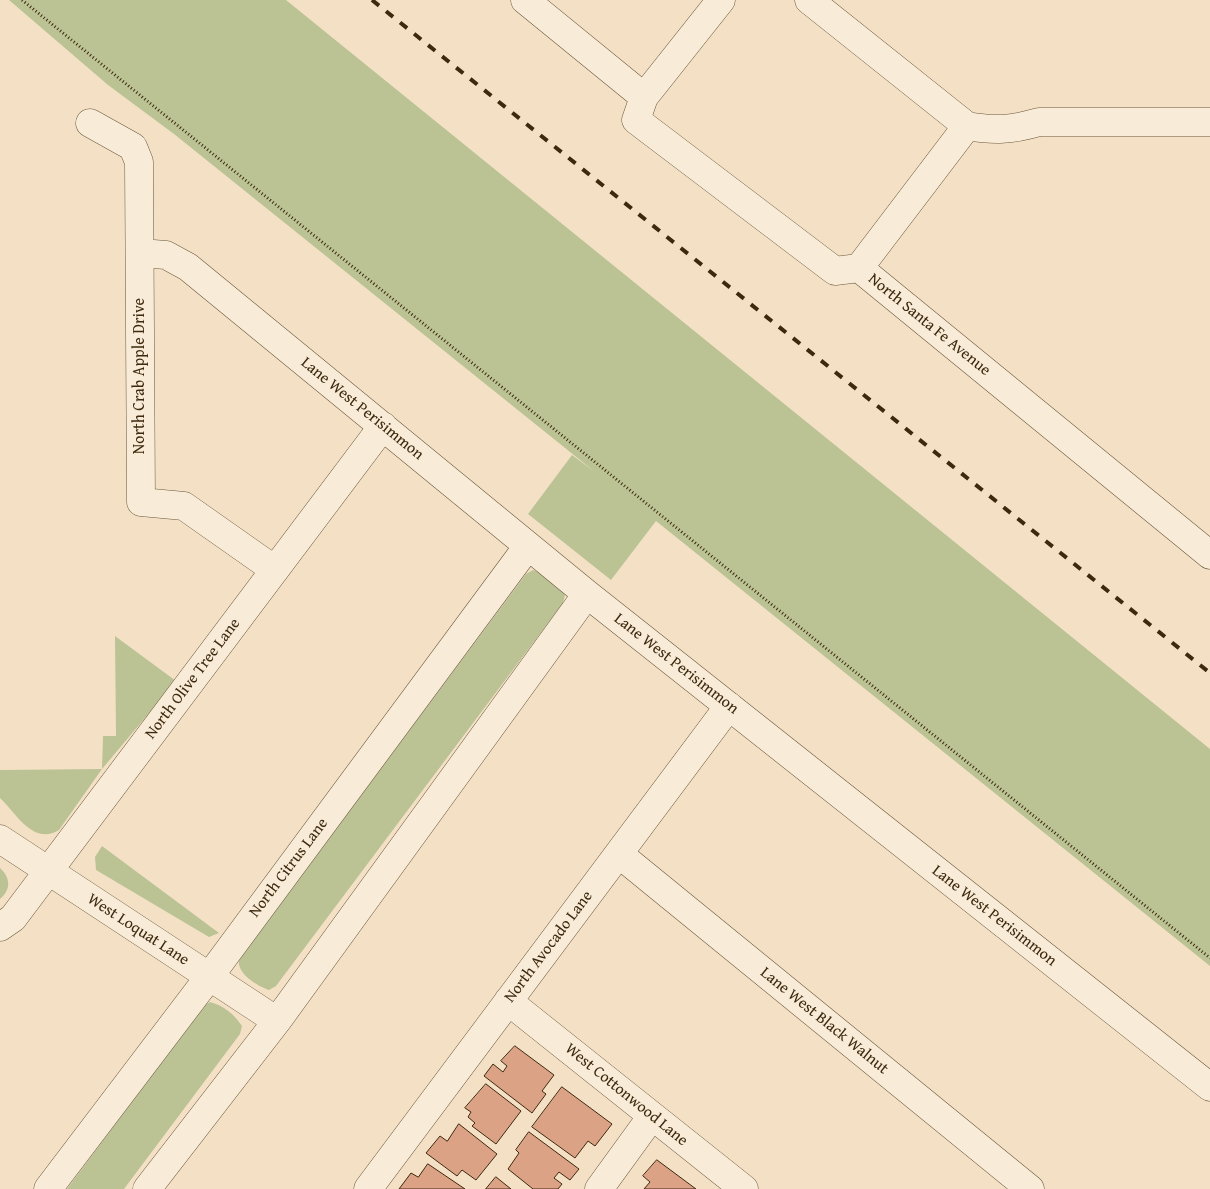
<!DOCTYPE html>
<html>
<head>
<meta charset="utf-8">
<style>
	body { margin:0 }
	canvas { display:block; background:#f4e1c5 }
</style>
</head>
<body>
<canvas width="1210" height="1189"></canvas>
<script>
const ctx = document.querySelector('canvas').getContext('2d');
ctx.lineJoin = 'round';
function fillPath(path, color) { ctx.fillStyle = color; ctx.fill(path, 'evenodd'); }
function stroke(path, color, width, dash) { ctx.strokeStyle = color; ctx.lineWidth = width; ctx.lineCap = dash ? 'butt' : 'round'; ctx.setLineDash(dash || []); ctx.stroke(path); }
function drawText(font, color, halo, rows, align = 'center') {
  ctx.font = font + ' "Gentium Book Plus",serif'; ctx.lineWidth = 4.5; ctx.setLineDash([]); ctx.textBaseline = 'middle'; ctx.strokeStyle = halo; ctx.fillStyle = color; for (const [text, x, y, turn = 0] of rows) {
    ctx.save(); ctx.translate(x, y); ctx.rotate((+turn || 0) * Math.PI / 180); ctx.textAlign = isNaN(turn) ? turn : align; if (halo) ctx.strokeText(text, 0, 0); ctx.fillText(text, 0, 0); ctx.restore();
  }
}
const green = new Path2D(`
	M 9,0 L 286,0 L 1210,749 L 1210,966 L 656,521 L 611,580 L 528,514 L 572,455 L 595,472 L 174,134 L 108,85 Z
	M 533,570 C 546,574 558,584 565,595 L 563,603 L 276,986 L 269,990 C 257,986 236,973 239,959 L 526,574 Z
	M 115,636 L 176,681 L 102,769 L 59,830 C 33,846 16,813 0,798 L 0,770 L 102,769 L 103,736 L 116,736 Z
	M 102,846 L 219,933 L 209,937 L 96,870 L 95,857 Z
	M 0,868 C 11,878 11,890 0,899 Z
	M 210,1002 C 223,1005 235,1015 242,1026 L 240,1034 L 124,1189 L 67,1189 L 203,1006 Z`);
const building = new Path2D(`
	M 515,1046 L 554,1075 L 542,1091 L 546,1094 L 532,1113 L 484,1076 L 493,1064 L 503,1072 L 507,1066 L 501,1061 Z
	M 486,1084 L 521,1111 L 496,1144 L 472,1126 L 475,1123 L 468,1117 L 471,1112 L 465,1108 Z
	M 562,1087 L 612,1124 L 595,1146 L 588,1141 L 575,1158 L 532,1127 Z
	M 459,1124 L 497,1154 L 476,1180 L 462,1170 L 457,1176 L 426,1153 L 440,1136 L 447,1141 Z
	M 529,1132 L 579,1169 L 570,1180 L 559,1172 L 554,1178 L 562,1184 L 558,1189 L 533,1189 L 508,1169 L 519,1153 L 516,1150 Z
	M 657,1160 L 696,1189 L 644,1189 L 650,1182 L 643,1176 Z
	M 428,1164 L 465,1189 L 399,1189 L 411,1173 L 418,1177 Z
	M 496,1177 L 511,1189 L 486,1189 Z`);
const path = new Path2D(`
	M 22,0 L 1210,958`);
const minor = new Path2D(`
	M 525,0 L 644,97 L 636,120 L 835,271 L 859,268 L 1210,555
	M 809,0 L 967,126
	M 644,97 L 721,0
	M 90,123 L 133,147 L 139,162 L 141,502 L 184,506 L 275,570
	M 140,253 L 166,255 L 188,267 L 587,594 L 1210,1087
	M 859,268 L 967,126 C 995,131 1011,130 1039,122 L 1210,122
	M 0,839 L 277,1021
	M 619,854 L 1030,1189
	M 0,927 L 13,918 L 383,426
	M 508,1001 L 744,1189
	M 48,1189 L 209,977 L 528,546
	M 147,1189 L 277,1021 L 587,594
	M 368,1189 L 729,706
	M 599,1189 L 652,1116`);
const rail = new Path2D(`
	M 372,0 L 1210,673`);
const streetNames = [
	["North Santa Fe Avenue",929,325,39],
	["North Crab Apple Drive",140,376,-90],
	["Lane West Perisimmon",362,409,39],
	["Lane West Perisimmon",676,664,38],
	["North Olive Tree Lane",193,679,-53],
	["North Citrus Lane",289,868,-53],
	["Lane West Perisimmon",994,916,38],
	["West Loquat Lane",138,930,33],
	["North Avocado Lane",549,947,-53],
	["Lane West Black Walnut",824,1021,39],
	["West Cottonwood Lane",626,1095,39]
];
fillPath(green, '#bbc395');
fillPath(building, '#dca285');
stroke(building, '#3d290e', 1);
stroke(minor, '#6b573c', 29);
stroke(path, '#3d290e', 3, [1, 2.5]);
stroke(minor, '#f8ecd9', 28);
stroke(rail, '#3d290e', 4, [9, 9]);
drawText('16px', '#3d290e', '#f8ecd9', streetNames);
</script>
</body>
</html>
